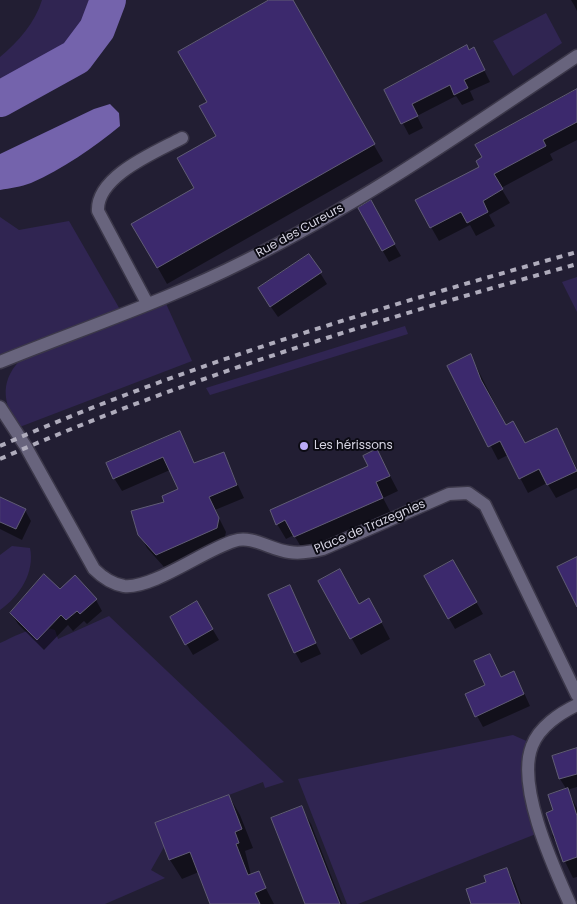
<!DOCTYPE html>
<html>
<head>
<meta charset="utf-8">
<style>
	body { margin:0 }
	canvas { display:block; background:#221e33 }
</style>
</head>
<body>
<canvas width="577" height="904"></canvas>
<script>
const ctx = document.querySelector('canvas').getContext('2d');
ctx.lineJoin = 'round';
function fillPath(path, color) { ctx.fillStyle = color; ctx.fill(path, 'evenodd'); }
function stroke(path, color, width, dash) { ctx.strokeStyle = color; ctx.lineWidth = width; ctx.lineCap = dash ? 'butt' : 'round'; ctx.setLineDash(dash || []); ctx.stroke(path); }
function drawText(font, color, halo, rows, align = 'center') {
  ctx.font = font + ' Poppins,sans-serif'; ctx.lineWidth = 4; ctx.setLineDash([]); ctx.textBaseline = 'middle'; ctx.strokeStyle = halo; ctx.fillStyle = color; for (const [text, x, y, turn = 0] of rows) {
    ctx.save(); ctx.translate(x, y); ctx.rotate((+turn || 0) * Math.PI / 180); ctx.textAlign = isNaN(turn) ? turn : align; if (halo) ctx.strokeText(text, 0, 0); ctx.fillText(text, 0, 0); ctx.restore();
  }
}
const green = new Path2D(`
	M 42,0 L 108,0 L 97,29 L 76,57 L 0,99 L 0,57 C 18,42 35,23 42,0 Z
	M 546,13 L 562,43 L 513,76 L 493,41 Z
	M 0,217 L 19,230 L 69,221 L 122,313 L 163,297 L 192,361 L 17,428 C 2,399 0,380 23,357 L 0,362 Z
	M 577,277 L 577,312 L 562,282 Z
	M 405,326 L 408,334 L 210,395 L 206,388 Z
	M 12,546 L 30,548 C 35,572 20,596 0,610 L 0,555 Z
	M 109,616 L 284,782 L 265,788 L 263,782 L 155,823 L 164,847 L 151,870 L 165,878 L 105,904 L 0,904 L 0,643 C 17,635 38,623 55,630 L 58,639 Z
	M 513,735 L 533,744 L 529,757 L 541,832 L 358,904 L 347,904 L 298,779 Z`);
const water = new Path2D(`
	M 110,104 L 119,113 L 120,126 C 93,148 63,169 31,183 C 21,187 10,188 0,190 L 0,154 L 94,109 Z`);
const shadow = new Path2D(`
	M 271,0 L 291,0 L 383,161 L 167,284 L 133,224 L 196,189 Z
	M 571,0 L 577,0 L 577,11 L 574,5 Z
	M 468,51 L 479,60 L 490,82 L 470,91 L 474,100 L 462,105 L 456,96 L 417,116 L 423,128 L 409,135 L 385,90 Z
	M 577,88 L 577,140 L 550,154 L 553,160 L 501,188 L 510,203 L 489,215 L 495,226 L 476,236 L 470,225 L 439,241 L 431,227 L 481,167 L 484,158 L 477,145 Z
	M 370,202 L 401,256 L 389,262 L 359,209 Z
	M 309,255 L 327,284 L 278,317 L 266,300 Z
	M 471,356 L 506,426 L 525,444 L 557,429 L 577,469 L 577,488 L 556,498 L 547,483 L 528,493 L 508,455 L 498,460 L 449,366 Z
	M 180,432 L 195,464 L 223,453 L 244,498 L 215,510 L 226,532 L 224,541 L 164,567 L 147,548 L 140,534 L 179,490 L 170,470 L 122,491 L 114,478 Z
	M 377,451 L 398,491 L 383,498 L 391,513 L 304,552 L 294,535 L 286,539 L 277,524 L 370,467 Z
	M 0,499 L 25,510 L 31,521 L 22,540 L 0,529 Z
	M 453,561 L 483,614 L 455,629 L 425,577 Z
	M 320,582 L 378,616 L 390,639 L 361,655 Z
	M 289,587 L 321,654 L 301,663 L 295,652 Z
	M 60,590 L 96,600 L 102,611 L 87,624 L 84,621 L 73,631 L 68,625 L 44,650 L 18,624 L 11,613 Z
	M 197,603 L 219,640 L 193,655 L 171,618 Z
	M 490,656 L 502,678 L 520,684 L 530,706 L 483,727 L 477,716 L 487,686 Z
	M 577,750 L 577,787 L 567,790 L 577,808 L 577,877 L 573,878 L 552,835 L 555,834 L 554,811 L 567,790 L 560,779 L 553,757 Z
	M 229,796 L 240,815 L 253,848 L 245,851 L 251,875 L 258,873 L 274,904 L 211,904 L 199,872 L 182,879 L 170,860 L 156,824 Z
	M 301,808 L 311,824 L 342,904 L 306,904 Z
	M 507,869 L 515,884 L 522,904 L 472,904 L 488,883 Z`);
const river = new Path2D(`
	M 0,99 L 76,57 L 97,29 L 108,0`);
const building = new Path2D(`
	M 269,0 L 293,0 L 375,144 L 157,268 L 131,224 L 194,188 L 177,158 L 216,136 L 199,106 L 207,102 L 178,52 Z
	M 467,45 L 469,50 L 474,47 L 485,70 L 464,80 L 468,88 L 454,95 L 450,85 L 412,104 L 418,116 L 401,124 L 384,90 Z
	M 577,89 L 577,122 L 543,140 L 546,146 L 494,174 L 503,189 L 483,201 L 488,212 L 467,223 L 461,212 L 430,228 L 415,200 L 479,167 L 476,161 L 482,157 L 475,145 Z
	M 371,200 L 395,244 L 382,251 L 358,208 Z
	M 309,254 L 322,272 L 270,307 L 258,288 Z
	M 471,354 L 481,380 L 506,425 L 513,421 L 525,443 L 557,428 L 577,471 L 547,485 L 539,469 L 519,479 L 500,441 L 488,447 L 447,366 Z
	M 180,431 L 194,463 L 224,452 L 237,485 L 209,497 L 219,518 L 217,528 L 156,555 L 138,535 L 131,511 L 164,502 L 162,496 L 178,489 L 163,457 L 113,479 L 106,463 Z
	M 377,449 L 390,476 L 376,482 L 383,498 L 294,537 L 285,520 L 276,525 L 270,510 L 368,466 L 363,456 Z
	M 0,497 L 26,509 L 16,529 L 0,522 Z
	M 577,557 L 577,607 L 557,567 Z
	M 453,560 L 477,602 L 448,619 L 424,576 Z
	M 340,569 L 359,604 L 369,598 L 382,622 L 350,639 L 318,581 Z
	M 44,574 L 60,589 L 75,575 L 97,599 L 80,614 L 77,611 L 66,620 L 61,615 L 37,640 L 10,613 Z
	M 290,585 L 316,643 L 294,653 L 268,595 Z
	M 197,601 L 213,629 L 185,645 L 170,617 Z
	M 490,654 L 501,677 L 514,671 L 524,694 L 475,717 L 465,694 L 485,685 L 474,661 Z
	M 577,748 L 577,774 L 559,779 L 552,756 Z
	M 568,788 L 577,816 L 577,857 L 563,862 L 546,813 L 553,810 L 548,795 Z
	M 229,795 L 242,829 L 235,832 L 239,843 L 236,844 L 248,875 L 259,871 L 266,888 L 255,893 L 260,904 L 210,904 L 190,852 L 169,860 L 155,823 Z
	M 302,806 L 340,904 L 305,904 L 271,818 Z
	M 507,868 L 520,904 L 471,904 L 466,889 L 486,882 L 484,876 Z`);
const minor = new Path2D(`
	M 147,303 L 98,211 C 96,176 156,152 182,138
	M 0,362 C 81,329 166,301 245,261 C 362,203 469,128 577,56
	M 0,407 L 26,447 L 94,569 C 103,578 112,584 124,586 C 153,589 204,550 234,541 C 252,535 271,550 289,552 C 301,554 311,552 323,549 L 449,494 L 468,493 L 485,505 L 577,695
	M 570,904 C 553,866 516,786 532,746 C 539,727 560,713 577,705`);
const rail = new Path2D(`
	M 0,446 C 187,364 382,307 577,252
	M 0,459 C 187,377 381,319 577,264`);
const markers = [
	[304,446,5,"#baaaf7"]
];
const streetNames = [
	["Rue des Cureurs",300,231,-29],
	["Place de Trazegnies",370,527,-23]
];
const poiNames = [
	["Les hérissons",314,446]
];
fillPath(green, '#302552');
fillPath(water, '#7463ac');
fillPath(shadow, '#0007');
stroke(river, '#7463ac', 36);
fillPath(building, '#3c296d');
stroke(building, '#605c75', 1);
stroke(minor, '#3c384a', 15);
stroke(minor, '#68647d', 12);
stroke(rail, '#afacbc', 4, [6, 6]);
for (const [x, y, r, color] of markers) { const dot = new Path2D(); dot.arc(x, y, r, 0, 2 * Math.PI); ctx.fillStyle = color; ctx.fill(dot); stroke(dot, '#0b0a13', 2); }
drawText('12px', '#d6d4e2', '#0b0a13', streetNames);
drawText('12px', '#d6d4e2', '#0b0a13', poiNames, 'left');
</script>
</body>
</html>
